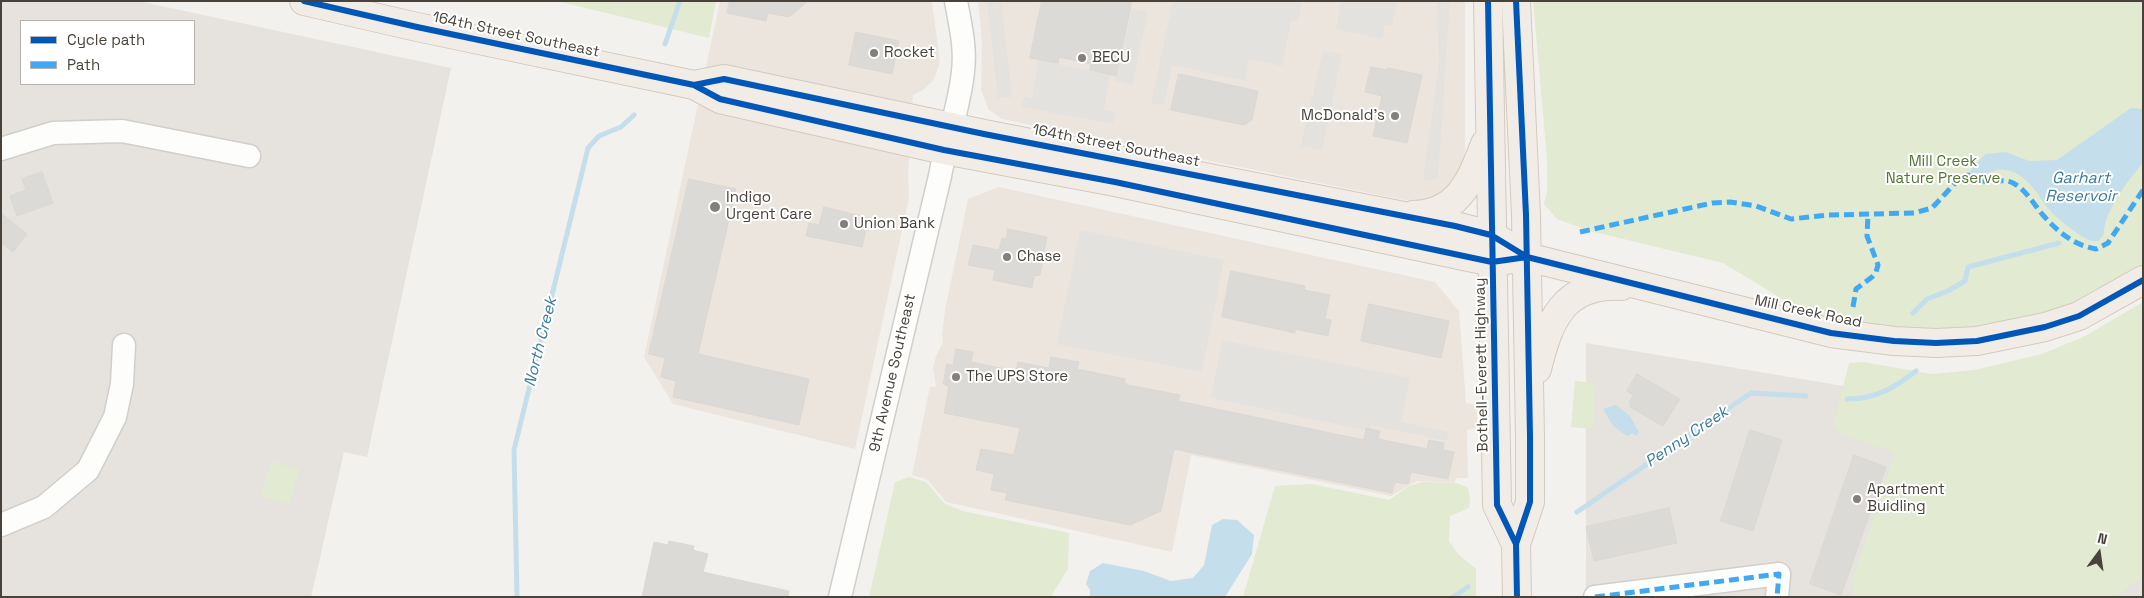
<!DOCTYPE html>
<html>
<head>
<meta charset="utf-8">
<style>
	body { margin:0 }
	#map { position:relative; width:2144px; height:598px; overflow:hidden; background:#f3f1ee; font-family:"Space Grotesk",sans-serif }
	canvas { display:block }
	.frame { position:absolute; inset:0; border:2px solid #48423b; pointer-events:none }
	.legend { position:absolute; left:20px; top:20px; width:175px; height:65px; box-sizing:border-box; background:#fff; border:1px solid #b6b3b1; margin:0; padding:6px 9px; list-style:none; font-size:15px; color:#48423b }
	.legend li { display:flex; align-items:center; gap:10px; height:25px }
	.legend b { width:25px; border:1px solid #b6b3b1 }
	.north { position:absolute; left:2074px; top:528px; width:50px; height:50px; -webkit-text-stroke:4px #fff; paint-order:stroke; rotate:14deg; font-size:14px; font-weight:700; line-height:20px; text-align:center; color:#48423b }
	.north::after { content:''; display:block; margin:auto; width:18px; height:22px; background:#48423b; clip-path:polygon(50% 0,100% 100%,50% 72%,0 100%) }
</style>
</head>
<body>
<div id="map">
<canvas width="2144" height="598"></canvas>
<div class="frame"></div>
<ul class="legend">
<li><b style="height:6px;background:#0057b8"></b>Cycle path</li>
<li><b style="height:6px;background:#3fa9f5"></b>Path</li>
</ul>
<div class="north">N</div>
</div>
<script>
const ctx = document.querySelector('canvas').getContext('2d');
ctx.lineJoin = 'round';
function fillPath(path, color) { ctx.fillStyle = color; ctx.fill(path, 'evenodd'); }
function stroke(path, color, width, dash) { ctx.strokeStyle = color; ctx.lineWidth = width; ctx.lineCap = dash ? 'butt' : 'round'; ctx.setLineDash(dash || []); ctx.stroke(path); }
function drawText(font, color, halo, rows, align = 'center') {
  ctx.font = font + ' "Space Grotesk",sans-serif'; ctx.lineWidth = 4; ctx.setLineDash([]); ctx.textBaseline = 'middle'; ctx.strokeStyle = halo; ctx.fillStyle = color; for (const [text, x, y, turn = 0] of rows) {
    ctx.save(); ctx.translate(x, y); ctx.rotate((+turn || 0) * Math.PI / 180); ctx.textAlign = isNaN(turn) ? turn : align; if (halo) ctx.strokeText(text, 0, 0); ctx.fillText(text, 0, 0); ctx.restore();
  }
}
const residential = new Path2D(`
	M 1,1 L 138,1 L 451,68 L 367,457 L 344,452 L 311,597 L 1,597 ZM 21,21 L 194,21 L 194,84 L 21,84 Z
	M 1586,343 L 1927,400 L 1913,597 L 1586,597 Z
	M 2143,545 L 2143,597 L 2084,597 Z`);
const commercial = new Path2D(`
	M 720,1 L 932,1 L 940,62 L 933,81 L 923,90 L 913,95 L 908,175 L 909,198 L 855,449 L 673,404 L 644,357 Z
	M 978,1 L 1465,1 L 1465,151 L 1462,170 L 1438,198 L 1414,202 L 1002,119 L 989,110 L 981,90 L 982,42 Z
	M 999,187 L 1435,282 L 1459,311 L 1466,403 L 1477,405 L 1477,428 L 1467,430 L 1468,478 L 1457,478 L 1454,483 L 1417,481 L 1391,496 L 1191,455 L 1172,552 L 946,502 L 928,480 L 912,475 L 930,386 L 936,387 L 933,368 L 936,356 L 943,342 L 942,335 L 945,310 L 968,199 Z`);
const green = new Path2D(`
	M 557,1 L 716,1 L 709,38 Z
	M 1533,1 L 2143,1 L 2143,280 L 2045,327 L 1831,333 L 1774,294 L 1723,263 L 1590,231 L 1557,219 L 1544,204 L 1547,192 L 1547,158 Z
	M 2143,302 L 2143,576 L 2115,597 L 1854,597 L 1852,581 L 1895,453 L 1842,434 L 1833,426 L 1849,363 L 1863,362 L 1932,374 L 1974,370 L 2042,354 L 2085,336 Z
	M 1575,381 L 1596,383 L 1593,429 L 1571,427 Z
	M 271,461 L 299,469 L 290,504 L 261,496 Z
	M 909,477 L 926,482 L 945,504 L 963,511 L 1069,533 L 1068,569 L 1053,593 L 1052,597 L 869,597 L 895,482 Z
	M 1423,482 L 1457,483 L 1468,488 L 1470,498 L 1469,508 L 1450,516 L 1449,541 L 1458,554 L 1476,569 L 1476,597 L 1243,597 L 1275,486 L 1312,484 L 1389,500 L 1409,486 Z`);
const parking = new Path2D(`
	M 987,1 L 1001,1 L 1012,97 L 998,98 Z
	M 1173,1 L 1302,1 L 1298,21 L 1291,21 L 1282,66 L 1249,59 L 1245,81 L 1172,65 L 1164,105 L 1151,103 Z
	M 1341,1 L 1397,1 L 1392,26 L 1385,25 L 1382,39 L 1336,29 Z
	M 1437,1 L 1450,1 L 1438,178 L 1423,181 L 1439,63 Z
	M 1132,8 L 1148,12 L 1132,85 L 1115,81 Z
	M 1323,51 L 1342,54 L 1322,150 L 1301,146 Z
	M 1039,60 L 1110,75 L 1104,110 L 1115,112 L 1113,124 L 1022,107 L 1024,96 L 1032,98 Z
	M 1080,230 L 1224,260 L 1202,372 L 1057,344 Z
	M 1222,340 L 1410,378 L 1401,422 L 1448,432 L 1447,441 L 1370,425 L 1369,431 L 1211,398 Z`);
const water = new Path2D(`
	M 2131,108 L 2143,109 L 2143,163 C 2129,179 2103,213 2104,234 L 2098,241 C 2089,242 2085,238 2077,233 C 2067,226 2056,218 2048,208 C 2043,203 2039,195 2034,189 C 2021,172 2000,161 1982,178 L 1970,173 L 1972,167 L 1986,154 L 2006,152 L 2029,161 L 2057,160 Z
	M 1616,405 L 1630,416 L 1639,433 L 1636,436 L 1633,433 L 1627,436 L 1613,426 L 1603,409 Z
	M 1223,519 L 1237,520 L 1254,535 L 1252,554 L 1225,597 L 1090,597 L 1090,590 L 1086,584 L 1090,571 L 1103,563 L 1144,571 L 1171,581 L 1193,578 L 1204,565 L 1212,525 Z`);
const stream = new Path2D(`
	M 665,44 L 680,1
	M 1913,313 L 1927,299 L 1948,291 L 1965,281 L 1968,267 L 2059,243
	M 1847,399 C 1876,399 1894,388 1916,371
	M 1577,512 L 1751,393 L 1806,396
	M 517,597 L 514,450 L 588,148 L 599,136 L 621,127 L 634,115
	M 1453,597 L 1468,587`);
const building = new Path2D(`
	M 730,1 L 808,1 L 789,17 L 768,13 L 766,21 L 727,13 Z
	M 1042,1 L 1132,1 L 1116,76 L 1090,70 L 1091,64 L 1059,57 L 1058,63 L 1030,58 Z
	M 856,32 L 899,41 L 892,74 L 849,65 Z
	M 1371,67 L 1387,70 L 1388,68 L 1422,75 L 1407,143 L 1373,136 L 1382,96 L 1365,92 Z
	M 1179,74 L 1258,91 L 1252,120 L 1244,125 L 1171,110 Z
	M 42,172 L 53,203 L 17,216 L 10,196 L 26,190 L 22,179 Z
	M 689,179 L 736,189 L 698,354 L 809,379 L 799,425 L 673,397 L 676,381 L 661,377 L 665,358 L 649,354 Z
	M 824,207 L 869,218 L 862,247 L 806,236 L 809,223 L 819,225 Z
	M 1,213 L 27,234 L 13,252 L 1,243 Z
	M 1008,229 L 1047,237 L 1040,275 L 1034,276 L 1032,288 L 993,280 L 995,270 L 968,265 L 973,245 L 999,250 L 1002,238 L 1006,239 Z
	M 1231,271 L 1305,286 L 1304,290 L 1330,295 L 1325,319 L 1331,320 L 1328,336 L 1295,329 L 1295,333 L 1222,317 Z
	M 1369,304 L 1449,321 L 1441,358 L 1361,341 Z
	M 956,349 L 973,352 L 971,362 L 1016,371 L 1018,362 L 1049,368 L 1051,357 L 1079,362 L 1077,369 L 1125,379 L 1124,382 L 1128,385 L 1180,395 L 1178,401 L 1364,440 L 1366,428 L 1380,431 L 1378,439 L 1427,449 L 1429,440 L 1444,443 L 1443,450 L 1454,452 L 1448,479 L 1411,472 L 1408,484 L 1395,482 L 1392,493 L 1174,449 L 1161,511 L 1130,525 L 1005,500 L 1007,493 L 991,490 L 994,474 L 976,470 L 981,449 L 1014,455 L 1020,428 L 944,413 L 949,386 L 943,384 L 947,364 L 953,366 Z
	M 1637,374 L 1680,399 L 1663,426 L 1630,407 L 1631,404 L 1629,403 L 1633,395 L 1627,391 Z
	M 1750,430 L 1782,440 L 1753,531 L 1721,521 Z
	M 1854,455 L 1886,467 L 1841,595 L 1810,584 Z
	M 1669,508 L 1677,543 L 1594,561 L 1586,527 Z
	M 669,541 L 694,546 L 693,550 L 708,554 L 703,572 L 789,591 L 788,597 L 642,597 L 654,542 L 668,545 Z`);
const minor = new Path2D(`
	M 1,149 L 53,133 L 122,131 L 249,156
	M 1,525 L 44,507 L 88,470 L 115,417 L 122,384 L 124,345
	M 840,597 L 940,176 C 946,141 960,106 963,71 C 966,47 960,24 956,1
	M 1595,597 L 1779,574 L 1777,597`);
const major = new Path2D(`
	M 304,1 L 417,27 L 694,85 L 720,99 L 944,150 L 1115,182 L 1492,262 L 1527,257 L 1831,333 L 1894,341 L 1936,343 L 1977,341 L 2045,327 L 2079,316 L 2143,280
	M 1488,1 L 1497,505 L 1516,544
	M 1516,1 L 1526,215 L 1530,437 L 1530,502 L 1516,544 L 1517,597
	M 694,85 L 724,79 L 984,134 L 1455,226 L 1491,235 L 1527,257
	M 1413,215 C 1459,214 1471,180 1485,144
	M 1537,369 C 1549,321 1563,283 1621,286`);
const quiet = new Path2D(`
	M 1580,232 L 1712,203 L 1730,202 L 1756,206 L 1791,219 L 1828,215 L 1914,213 L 1932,208 L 1959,179 L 1968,175 C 1973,177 1978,180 1983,181 C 1994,183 2002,178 2013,183 C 2026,190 2033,203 2042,214 C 2057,231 2073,245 2096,249 L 2108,243 L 2143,190
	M 1853,307 L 1856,289 L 1872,277 L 1876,272 L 1878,265 L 1867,236 L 1868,214
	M 1595,597 L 1779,574 L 1777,597`);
const cycleway = new Path2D(`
	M 304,1 L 417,27 L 694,85 L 720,99 L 944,150 L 1115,182 L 1492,262 L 1527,257 L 1831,333 L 1894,341 L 1936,343 L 1977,341 L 2045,327 L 2079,316 L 2143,280
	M 1488,1 L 1497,505 L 1516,544
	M 1516,1 L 1526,215 L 1530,437 L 1530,502 L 1516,544 L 1517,597
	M 694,85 L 724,79 L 984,134 L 1455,226 L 1491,235 L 1527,257`);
const markers = [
	[874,53,5,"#847f7a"],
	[1082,58,5,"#847f7a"],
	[1395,116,5,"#847f7a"],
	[715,207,6,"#847f7a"],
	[844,224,5,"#847f7a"],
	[1007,257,5,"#847f7a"],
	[956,377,5,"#847f7a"],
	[1857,499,5,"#847f7a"]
];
const streetNames = [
	["164th Street Southeast",516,35,12],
	["164th Street Southeast",1116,146,11],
	["Mill Creek Road",1808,312,12],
	["Bothell-Everett Highway",1482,365,-91],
	["9th Avenue Southeast",893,373,-77]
];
const poiNames = [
	["Rocket",884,53],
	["BECU",1092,58],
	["McDonald's",1385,116,"right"],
	["Indigo",726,198],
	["Urgent Care",726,215],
	["Union Bank",854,224],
	["Chase",1017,257],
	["The UPS Store",966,377],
	["Apartment",1867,490],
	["Buidling",1867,507]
];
const parkNames = [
	["Mill Creek",1943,162],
	["Nature Preserve",1943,179]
];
const waterNames = [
	["Garhart",2081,179],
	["Reservoir",2081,197],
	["North Creek",541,342,-76],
	["Penny Creek",1687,437,-34]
];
fillPath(residential, '#e6e2dd');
fillPath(commercial, '#ece5dd');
fillPath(green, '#e2ead1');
fillPath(parking, '#e4e2df');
fillPath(water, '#c4dfeb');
stroke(stream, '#c4dfeb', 5);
fillPath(building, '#dcdad7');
stroke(building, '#dbd8d4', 1);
stroke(minor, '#d1cfcc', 25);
stroke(major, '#d3cabe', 30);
stroke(minor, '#fdfdfc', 22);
stroke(major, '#f1ede6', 28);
stroke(quiet, '#3fa9f5', 5, [10, 5]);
stroke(cycleway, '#0057b8', 6);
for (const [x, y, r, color] of markers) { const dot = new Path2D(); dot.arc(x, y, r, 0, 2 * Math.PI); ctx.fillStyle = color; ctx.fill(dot); stroke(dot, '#fff', 2); }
drawText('15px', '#48423b', '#fff', streetNames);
drawText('15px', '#48423b', '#fff', poiNames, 'left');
drawText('15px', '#527533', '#fff', parkNames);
drawText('italic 16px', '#3a7a9b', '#fff', waterNames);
</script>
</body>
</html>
